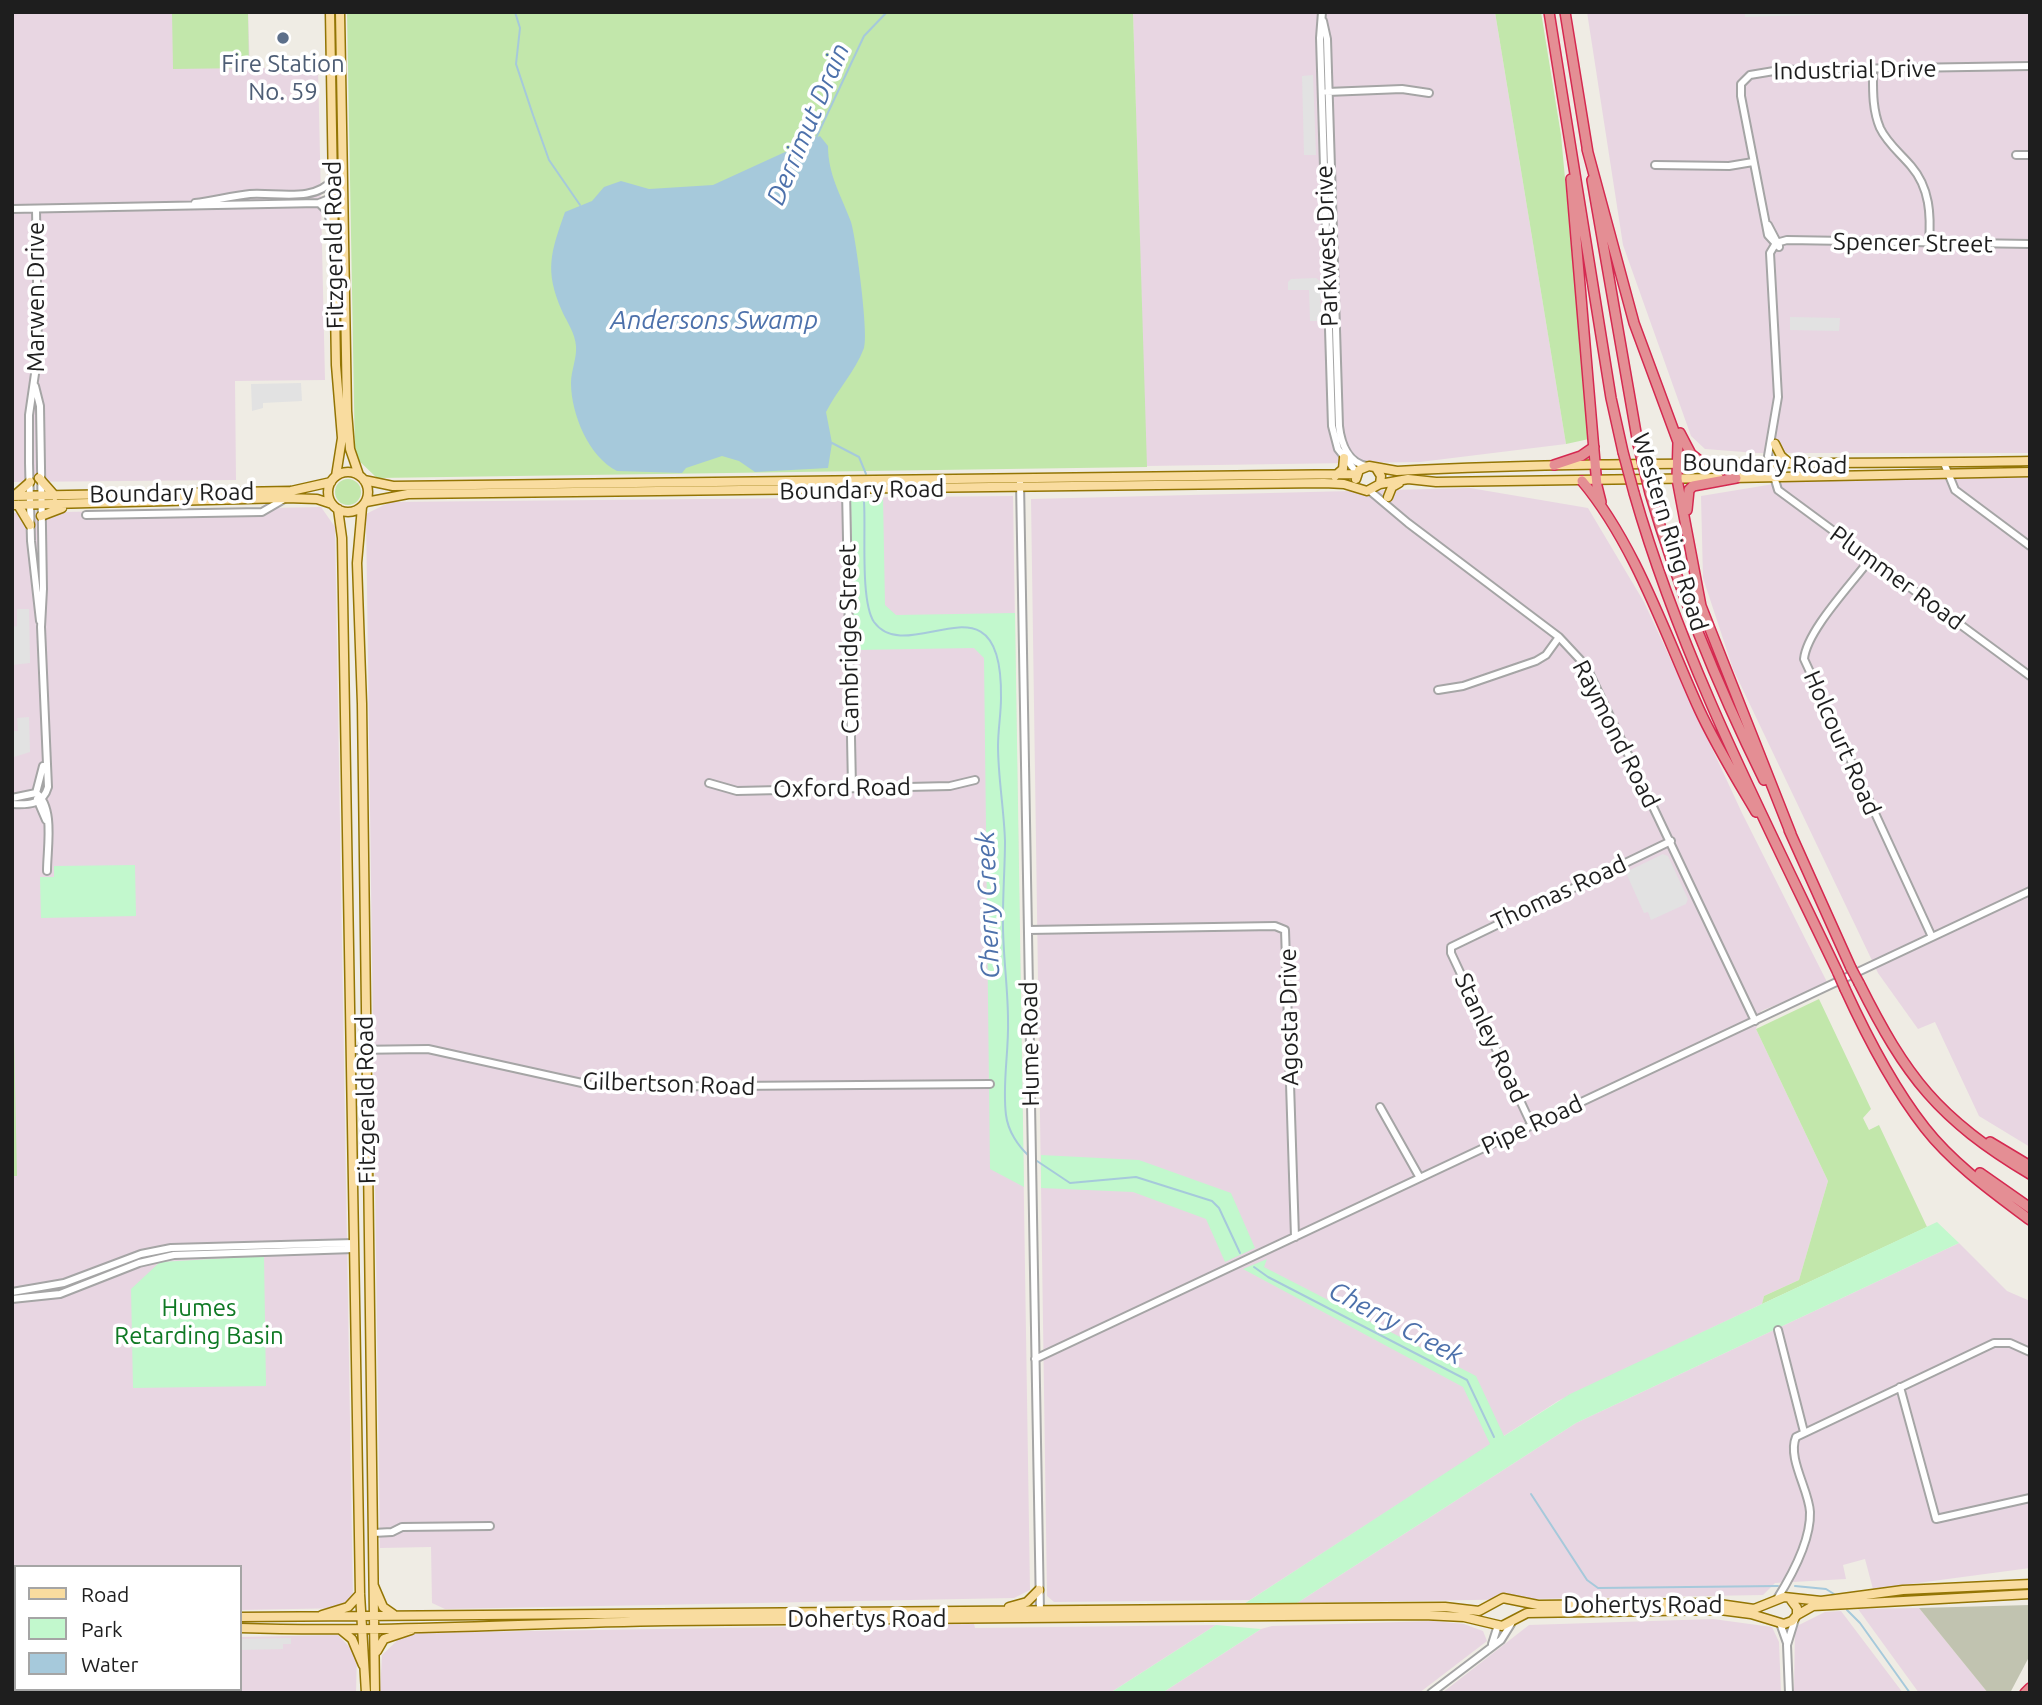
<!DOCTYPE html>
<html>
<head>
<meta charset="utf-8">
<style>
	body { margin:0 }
	#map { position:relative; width:2042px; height:1705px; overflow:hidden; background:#efece4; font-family:Ubuntu,sans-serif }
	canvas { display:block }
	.frame { position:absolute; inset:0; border:14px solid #1e1e1e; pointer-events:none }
	.legend { position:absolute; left:14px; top:1565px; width:228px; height:126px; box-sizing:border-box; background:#fff; border:2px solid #a5a5a5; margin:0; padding:9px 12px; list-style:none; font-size:21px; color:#1e1e1e }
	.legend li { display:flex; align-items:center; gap:14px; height:35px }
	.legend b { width:35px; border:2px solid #a5a5a5 }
</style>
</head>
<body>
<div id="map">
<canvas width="2042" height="1705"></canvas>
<div class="frame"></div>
<ul class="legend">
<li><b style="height:9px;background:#f9dc9f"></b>Road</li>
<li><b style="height:19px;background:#c2f8cd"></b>Park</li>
<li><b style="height:19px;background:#a6c9db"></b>Water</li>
</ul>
</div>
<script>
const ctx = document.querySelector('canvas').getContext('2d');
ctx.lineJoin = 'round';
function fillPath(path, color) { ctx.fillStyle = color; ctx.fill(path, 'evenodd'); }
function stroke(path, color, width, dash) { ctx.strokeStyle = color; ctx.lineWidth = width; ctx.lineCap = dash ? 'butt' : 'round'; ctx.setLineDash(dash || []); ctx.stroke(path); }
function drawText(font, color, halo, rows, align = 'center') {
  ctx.font = font + ' Ubuntu,sans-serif'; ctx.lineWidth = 7; ctx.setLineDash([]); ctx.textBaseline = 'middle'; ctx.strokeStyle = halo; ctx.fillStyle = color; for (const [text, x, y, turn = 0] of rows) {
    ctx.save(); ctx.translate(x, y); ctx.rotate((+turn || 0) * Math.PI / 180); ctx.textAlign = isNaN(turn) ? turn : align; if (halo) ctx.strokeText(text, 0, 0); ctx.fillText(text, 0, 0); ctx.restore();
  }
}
const industrial = new Path2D(`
	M 12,12 L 248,12 L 250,68 L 318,67 L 325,380 L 235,381 L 236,480 L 12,482 Z
	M 1133,12 L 1495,12 L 1566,444 L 1420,462 L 1146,466 Z
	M 1587,12 L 2030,12 L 2030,453 L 1757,453 L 1705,449 L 1691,436 L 1623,245 Z
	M 2030,477 L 2030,1147 L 1979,1116 L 1935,1022 L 1918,1029 L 1878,973 L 1733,669 L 1703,578 L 1701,496 L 1786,482 Z
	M 1470,488 L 1588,508 L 1644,602 L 1742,813 L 1828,984 L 1761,1011 L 1756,1029 L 1828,1181 L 1799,1280 L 1764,1296 L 1762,1304 L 1558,1401 L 1250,1600 L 1054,1602 L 1047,1596 L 1031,499 Z
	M 1013,496 L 1030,1590 L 1014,1598 L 445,1609 L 432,1603 L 431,1547 L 380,1548 L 366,514 L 390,502 Z
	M 321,507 L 335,527 L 353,1600 L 347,1608 L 240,1610 L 240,1567 L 16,1567 L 16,1615 L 12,1615 L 12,513 Z
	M 1959,1243 L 2007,1291 L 2030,1301 L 2030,1568 L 1873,1589 L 1865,1559 L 1843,1565 L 1846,1579 L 1775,1583 L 1763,1595 L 1297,1603 L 1576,1423 Z
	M 1919,1608 L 1988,1693 L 1919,1693 L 1858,1609 Z
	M 1841,1611 L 1903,1693 L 1794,1693 L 1795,1627 L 1825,1612 Z
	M 1713,1619 L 1772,1627 L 1779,1642 L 1781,1693 L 1442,1693 L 1529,1625 Z
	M 1433,1621 L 1464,1624 L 1483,1631 L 1487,1641 L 1419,1693 L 1162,1693 L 1261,1629 L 1272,1626 Z
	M 974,1624 L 975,1628 L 1216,1625 L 1110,1693 L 380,1693 L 382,1655 L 405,1633 Z
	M 338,1635 L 357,1655 L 356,1693 L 12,1693 L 12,1640 L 16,1640 L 16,1689 L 240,1689 L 240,1637 Z`);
const construction = new Path2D(`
	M 2030,1605 L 2029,1657 L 2010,1693 L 1988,1693 L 1919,1608 Z`);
const grass = new Path2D(`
	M 172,12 L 248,12 L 249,68 L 173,69 Z
	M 347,12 L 1133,12 L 1147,467 L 377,478 L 355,457 Z
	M 1495,12 L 1541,12 L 1561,135 L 1589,439 L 1566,444 Z
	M335 492a13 13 0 1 1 26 0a13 13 0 1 1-26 0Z
	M 12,940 L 17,1176 L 12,1176 Z
	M 1819,999 L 1871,1109 L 1863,1118 L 1869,1130 L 1879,1125 L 1927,1227 L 1762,1304 L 1764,1296 L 1799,1280 L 1828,1181 L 1756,1029 Z`);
const park = new Path2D(`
	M 855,497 L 883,497 L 885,605 L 896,615 L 1015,613 L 1024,1187 L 990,1169 L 984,658 L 974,648 L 854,650 L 851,501 Z
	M 135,865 L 136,916 L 41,918 L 40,877 L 54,877 L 54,866 Z
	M 1041,1155 L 1139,1160 L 1231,1193 L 1255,1248 L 1225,1262 L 1206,1219 L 1133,1192 L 1041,1188 Z
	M 1937,1222 L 1959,1243 L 1576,1423 L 1297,1603 L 1244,1604 L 1490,1444 L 1463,1387 L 1243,1269 L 1267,1259 L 1264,1267 L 1476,1376 L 1504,1436 L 1570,1394 Z
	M 264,1256 L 266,1386 L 133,1388 L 131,1289 L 160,1262 Z
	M 1216,1625 L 1261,1629 L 1162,1693 L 1110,1693 Z`);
const parking = new Path2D(`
	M 1745,12 L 1913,12 L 1745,17 Z
	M 1313,75 L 1316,155 L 1304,155 L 1302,76 Z
	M 1316,278 L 1320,281 L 1321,316 L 1317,316 L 1317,321 L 1310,321 L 1309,290 L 1288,290 L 1288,282 L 1291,279 Z
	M 1790,317 L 1840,318 L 1839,331 L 1790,330 Z
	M 301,383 L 302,401 L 263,403 L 263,408 L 252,411 L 251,384 Z
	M 17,609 L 29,609 L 30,663 L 12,665 L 12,627 L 17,626 Z
	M 29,717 L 30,752 L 14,757 L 14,731 L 18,731 L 17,718 Z
	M 1663,854 L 1668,856 L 1688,899 L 1686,904 L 1651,920 L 1648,912 L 1644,913 L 1627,875 L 1628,871 Z
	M 291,1638 L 291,1644 L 283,1644 L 283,1649 L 240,1650 L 240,1639 Z`);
const water = new Path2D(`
	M 820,136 L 828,146 C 828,175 841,195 851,222 C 856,238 869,335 864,348 C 855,372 837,390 826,412 L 832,443 L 828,468 L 755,472 L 739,461 L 722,456 L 686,468 L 682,473 L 617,471 C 589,457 571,414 571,383 C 571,371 577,358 576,346 C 575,333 567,322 562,311 C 544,270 551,252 565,212 L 592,201 L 604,187 L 621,181 L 649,189 L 713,185 Z`);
const stream = new Path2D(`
	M 515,12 L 520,28 L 516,64 L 533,115 L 549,160 L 580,205
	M 816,138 L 864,36 L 887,12
	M 832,443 L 859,457 L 866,474
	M 864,502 C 866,530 860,601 874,622 C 909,670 1003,565 1001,698 C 1001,714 998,730 998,746 C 998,777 1004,809 1005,841 C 1005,865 1003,890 1003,915 C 1002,950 1008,985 1008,1020 C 1009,1052 1002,1084 1006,1115 C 1008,1131 1018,1146 1029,1156
	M 1034,1159 L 1070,1183 L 1136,1177 L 1212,1201 L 1219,1208 L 1240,1253
	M 1254,1267 L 1268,1277 L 1467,1380 L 1494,1437
	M 1531,1494 L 1587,1580 L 1598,1588 L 1778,1586
	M 1795,1586 L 1826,1589 L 1834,1594
	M 1847,1610 L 1860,1623 L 1910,1693`);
const minor = new Path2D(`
	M 1322,12 L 1320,38 L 1332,426 L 1338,449 L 1357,473
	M 1323,21 L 1327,39 L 1339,426 C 1341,443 1348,463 1367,466
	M 1873,69 C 1873,89 1872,109 1880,128 C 1887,143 1900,153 1911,166 C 1930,188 1931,215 1929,243
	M 1327,92 L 1402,89 L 1429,93
	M 2016,155 L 2030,155
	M 1655,165 L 1729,166 L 1753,162
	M 195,203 C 213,201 231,196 250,194 C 275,192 316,203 333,179
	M 319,203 L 327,211 L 332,226
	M 12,209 L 319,203 L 338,195 L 340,186
	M 36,209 L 38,353 L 29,415 L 29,463 L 31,541 L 40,621
	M 1768,225 L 1779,246
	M 2030,244 L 1787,240 L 1776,243 L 1770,253 L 1778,397 L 1768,456 L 1778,490 L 2030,676
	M 1779,247 L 1768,235 L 1741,96 L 1741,84 L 1750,75 L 1780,70 L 2030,66
	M 1944,463 L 1955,490 L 2030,546
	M 1020,482 L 1040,1610
	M 846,490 L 852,787
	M 1370,491 L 1408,523 L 1559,637 L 1586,666 L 1755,1021
	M 86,515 L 262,512 L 286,498
	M 1870,559 C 1852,584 1807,630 1804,659 L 1932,937
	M 1438,690 L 1463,686 L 1536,661 L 1546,655 L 1559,637
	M 709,783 L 737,791 L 950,786 L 975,780
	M 36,793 C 55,807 47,848 47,871
	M 12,798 L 36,793 L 43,766
	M 37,799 L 46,820
	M 12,804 C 28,805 43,805 48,787 L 41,627 L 43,589 L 40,406 L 35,386
	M 1028,930 L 1275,926 L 1285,930 L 1295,1237
	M 351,1050 L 428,1049 L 600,1087 L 990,1084
	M 1380,1107 L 1420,1178
	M 1532,1126 L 1451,953 L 1451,947 L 1671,841
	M 12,1292 L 64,1283 L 141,1254 L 171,1248 L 354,1243
	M 12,1299 L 60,1294 L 139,1263 L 174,1255 L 354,1249
	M 1778,1330 L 1804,1432
	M 1035,1359 L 2030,891
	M 1900,1387 L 1936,1519 L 2030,1498
	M 373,1533 L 392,1532 L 402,1527 L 490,1526
	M 1777,1599 C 1792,1575 1811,1541 1810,1512 C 1809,1490 1787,1458 1796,1437 L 1994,1343 L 2010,1343 L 2030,1352
	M 1780,1623 L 1787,1643
	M 1492,1644 L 1498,1625
	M 1431,1693 L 1501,1640 L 1511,1624
	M 1789,1693 L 1787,1645 L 1795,1619`);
const major = new Path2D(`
	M 330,12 L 336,365 L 342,438 L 336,476
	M 340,12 L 347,411 L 350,449 L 359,475
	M 1775,444 L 1781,456 L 1789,463
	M328 492a20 20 0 1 1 40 0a20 20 0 1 1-40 0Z
	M 1335,476 L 1343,469 L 1344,458
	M 39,478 L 55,496
	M 1732,478 L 2030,472
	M 1356,479 L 1359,470 L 1369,466 L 1397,471 C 1608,460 1819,465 2030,461
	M 364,480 L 393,486 L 1356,474
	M 1380,484 L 1408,479 L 1436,482 L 1719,478
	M 12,496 L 291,491 L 331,482
	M 14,496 L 30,482
	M 1388,497 L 1392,487 L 1399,483
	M 366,502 L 408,494 L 1324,483 L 1344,484 L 1367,491 L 1380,484 L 1381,476 L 1376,468
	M 12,505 L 286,498 L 317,499 L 332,504
	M 18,505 L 30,525
	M 362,507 L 357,563 L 362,704 L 375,1693
	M 338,509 L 342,538 L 360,1594 L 366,1693
	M 41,516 L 62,508
	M 374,1586 L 383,1607 L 393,1614
	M 1009,1607 L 1027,1602 L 1039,1590
	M 322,1615 L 348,1607 L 360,1594
	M 1797,1615 L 1813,1606 L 2030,1594
	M 240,1617 L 1445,1607 L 1479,1611 L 1503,1598 L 1538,1605 L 1712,1603 L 1754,1609 L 1784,1597 L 1821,1601 L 1903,1590 L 2030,1584
	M 12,1621 L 16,1621
	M 240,1628 C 382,1633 525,1623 668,1621 C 920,1618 1172,1617 1424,1615 L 1464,1617 L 1502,1626 L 1527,1613 L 1720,1610 L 1751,1614 L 1784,1624 L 1792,1621 L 1797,1615 L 1797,1608 L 1791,1600
	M 341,1630 L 352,1639 L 363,1665
	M 12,1631 L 16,1631
	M 377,1651 L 384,1639 L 411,1630`);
const highway = new Path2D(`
	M 1549,12 L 1611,398 L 1623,452
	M 1565,12 L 1588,153
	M 1587,149 L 1634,323 L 1678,442 L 1677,479 L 1701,606 L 1791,834
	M 1571,179 L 1597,486 L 1601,502
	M 1592,180 L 1638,444
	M 1680,433 L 1691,454 L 1701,462
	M 1554,465 L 1581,456 L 1594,447
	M 1582,481 C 1635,544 1665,634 1699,709 C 1715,744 1736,778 1756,812
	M 1634,493 C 1682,661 1763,816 1838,973
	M 1650,493 C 1679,592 1718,687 1764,780
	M 1687,510 L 1689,490 L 1693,486 L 1736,478
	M 1789,830 L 1851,968
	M 1859,983 C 1906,1077 1938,1119 2030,1174
	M 1845,989 C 1867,1037 1892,1086 1925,1128 C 1953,1164 1994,1193 2030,1220
	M 1990,1142 L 2030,1166
	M 1980,1173 L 2030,1208
	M 2025,1693 L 2030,1688`);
const highwayBridge = new Path2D(`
	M 1638,444 L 1650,493
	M 1623,452 L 1634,493
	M 1851,968 L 1859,983
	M 1838,973 L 1845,989`);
const markers = [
	[283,38,7,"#5c6f8a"]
];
const serviceNames = [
	["Fire Station",283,64],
	["No. 59",283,92]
];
const streetNames = [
	["Industrial Drive",1855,70,-1],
	["Spencer Street",1913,243,1],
	["Fitzgerald Road",334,245,-91],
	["Parkwest Drive",1327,246,-92],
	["Marwen Drive",36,297,-90],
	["Boundary Road",1765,464,1],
	["Boundary Road",862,490,-1],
	["Boundary Road",172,493,-1],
	["Western Ring Road",1670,532,73],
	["Plummer Road",1897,578,36],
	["Cambridge Street",849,639,-91],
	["Raymond Road",1616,734,63],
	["Holcourt Road",1842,743,66],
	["Oxford Road",842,788,-1],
	["Thomas Road",1559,893,-25],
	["Agosta Drive",1289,1017,-91],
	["Stanley Road",1491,1038,65],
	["Hume Road",1030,1044,-91],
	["Gilbertson Road",669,1084,2],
	["Fitzgerald Road",366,1100,-91],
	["Pipe Road",1532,1125,-25],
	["Dohertys Road",1643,1605],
	["Dohertys Road",867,1619]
];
const parkNames = [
	["Humes",199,1308],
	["Retarding Basin",199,1336]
];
const waterNames = [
	["Derrimut Drain",808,124,-67],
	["Andersons Swamp",714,320],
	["Cherry Creek",988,905,-92],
	["Cherry Creek",1396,1323,28]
];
fillPath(industrial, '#e8d6e2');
fillPath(construction, '#c1c3b0');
fillPath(grass, '#c2e7ab');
fillPath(park, '#c2f8cd');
fillPath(parking, '#e2e2e2');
fillPath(water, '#a6c9db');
stroke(stream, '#a6c9db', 2);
stroke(minor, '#a5a5a5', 10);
stroke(major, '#937504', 11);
stroke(highway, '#d52950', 12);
stroke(minor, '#fff', 6);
stroke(major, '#f9dc9f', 8);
stroke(highway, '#e48e94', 9);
stroke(highwayBridge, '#d52950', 12, []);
stroke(highwayBridge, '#e48e94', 9);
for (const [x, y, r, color] of markers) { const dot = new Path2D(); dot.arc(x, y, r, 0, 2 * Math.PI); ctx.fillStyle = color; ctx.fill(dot); stroke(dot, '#fff', 2.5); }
drawText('24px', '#4e5e75', '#fff', serviceNames);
drawText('24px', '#1e1e1e', '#fff', streetNames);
drawText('24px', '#0f7924', '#fff', parkNames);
drawText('italic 26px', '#4d71ab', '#fff', waterNames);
</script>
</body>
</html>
